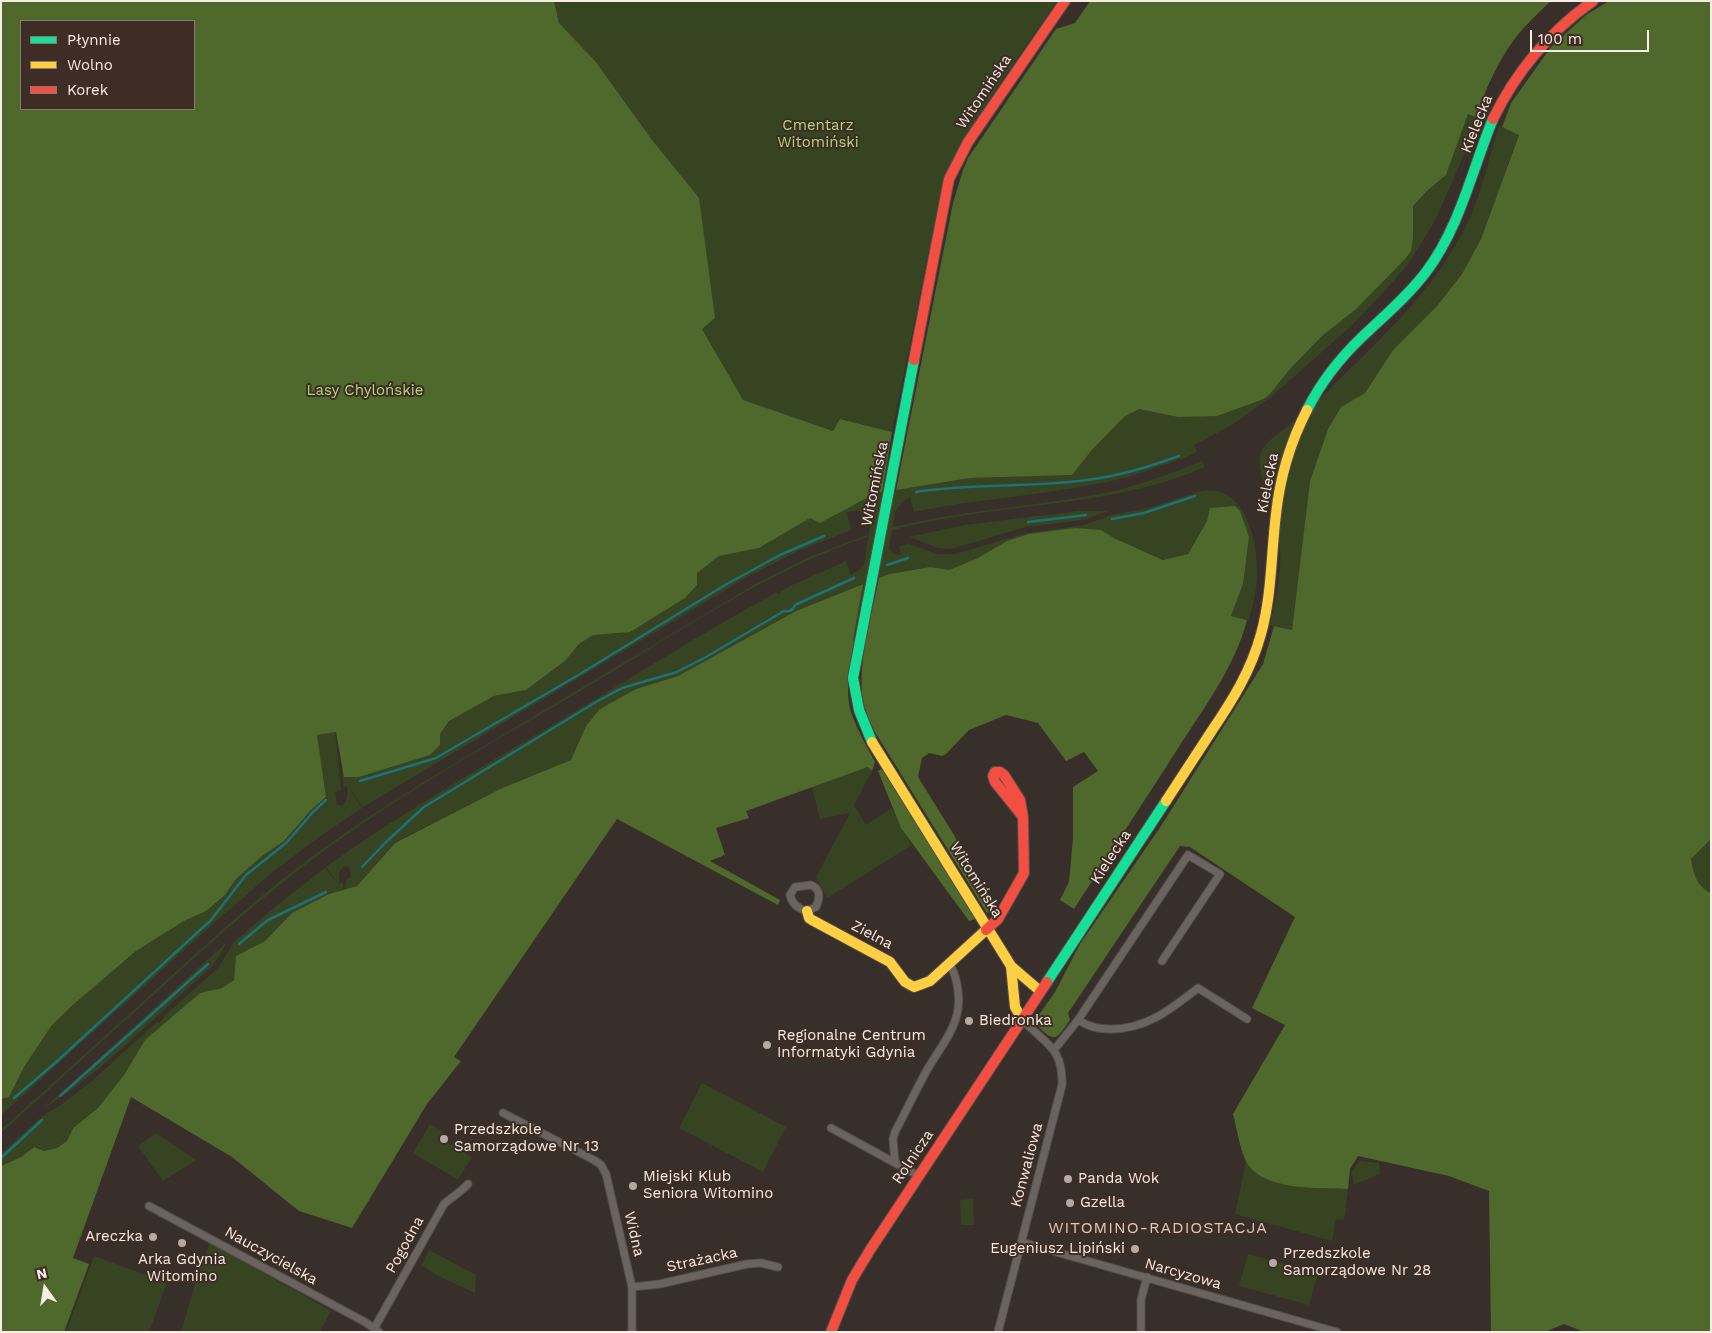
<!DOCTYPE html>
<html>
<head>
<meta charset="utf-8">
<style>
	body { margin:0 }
	#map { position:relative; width:1712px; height:1333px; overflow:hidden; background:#382f2a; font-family:"Work Sans",sans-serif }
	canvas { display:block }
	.frame { position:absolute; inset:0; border:2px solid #f7ece6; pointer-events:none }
	.legend { position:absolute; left:20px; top:20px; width:175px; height:90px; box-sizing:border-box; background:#3e2d24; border:1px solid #887972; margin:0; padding:6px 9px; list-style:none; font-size:15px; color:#f7ece6 }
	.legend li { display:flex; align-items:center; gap:10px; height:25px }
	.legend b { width:25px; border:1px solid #887972 }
	.north { position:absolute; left:20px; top:1263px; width:50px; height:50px; -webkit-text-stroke:4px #3e2d24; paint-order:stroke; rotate:347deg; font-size:14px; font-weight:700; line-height:20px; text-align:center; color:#f7ece6 }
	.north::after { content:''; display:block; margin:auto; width:18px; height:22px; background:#f7ece6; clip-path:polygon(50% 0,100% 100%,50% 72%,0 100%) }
	.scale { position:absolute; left:1530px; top:30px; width:119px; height:22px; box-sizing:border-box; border:2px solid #f7ece6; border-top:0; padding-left:6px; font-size:15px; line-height:18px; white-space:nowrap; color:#f7ece6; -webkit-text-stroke:4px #3e2d24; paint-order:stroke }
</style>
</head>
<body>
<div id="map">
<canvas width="1712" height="1333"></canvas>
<div class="frame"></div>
<ul class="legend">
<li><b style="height:6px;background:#16e098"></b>Płynnie</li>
<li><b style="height:6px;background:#ffcf43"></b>Wolno</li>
<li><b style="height:6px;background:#f24e42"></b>Korek</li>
</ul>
<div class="north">N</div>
<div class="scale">100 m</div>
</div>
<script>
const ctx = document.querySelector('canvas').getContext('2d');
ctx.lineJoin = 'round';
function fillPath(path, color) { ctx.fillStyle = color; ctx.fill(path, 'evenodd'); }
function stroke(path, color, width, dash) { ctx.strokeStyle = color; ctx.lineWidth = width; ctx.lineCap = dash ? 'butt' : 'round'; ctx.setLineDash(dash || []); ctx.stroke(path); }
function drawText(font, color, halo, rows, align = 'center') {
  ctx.font = font + ' "Work Sans",sans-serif'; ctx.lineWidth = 4; ctx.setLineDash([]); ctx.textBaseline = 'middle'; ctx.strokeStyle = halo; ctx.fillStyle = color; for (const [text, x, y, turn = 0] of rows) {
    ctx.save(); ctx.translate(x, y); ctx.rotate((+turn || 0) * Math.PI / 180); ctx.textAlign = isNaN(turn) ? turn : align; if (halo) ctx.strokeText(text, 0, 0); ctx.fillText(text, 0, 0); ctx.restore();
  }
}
const green = new Path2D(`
	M 554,1 L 1057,1 C 1034,35 1010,68 987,103 C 967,134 952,155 941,191 L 892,432 L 841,419 L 834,431 L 743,401 L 702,328 L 652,140 L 596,62 L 559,23 Z
	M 1468,114 L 1479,118 L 1476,127 L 1435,221 L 1408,264 L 1384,292 L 1349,328 L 1271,397 L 1232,425 L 1194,445 L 1197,452 L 1179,460 L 1178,457 L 1178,460 C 1152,469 1125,479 1097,484 C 1037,496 975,499 914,512 L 910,497 C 895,507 895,510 893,527 C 963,510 1034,507 1104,493 C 1138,486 1170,474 1202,461 L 1205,467 C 1137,496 1073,501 1001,510 C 964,515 928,521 892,530 L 889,549 L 894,554 L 901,555 L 899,546 L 908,544 L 938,554 L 955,554 L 1027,533 L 1084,525 L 1112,515 L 1148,508 L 1192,494 L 1193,497 L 1193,493 C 1245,476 1259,542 1257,579 C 1256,593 1252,608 1249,620 L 1230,616 L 1243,584 L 1210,508 L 1207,521 L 1188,554 L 1164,560 L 1114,538 L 1101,530 L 1007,541 L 978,558 L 949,570 L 930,567 L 889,574 L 878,578 L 895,490 L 970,478 L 1072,475 L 1092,450 L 1124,417 L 1139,409 L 1178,417 L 1264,399 L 1290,369 L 1322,336 L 1355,310 L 1413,238 L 1413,206 L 1428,190 L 1446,175 Z
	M 1499,126 L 1519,134 L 1481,239 L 1462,274 L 1437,306 L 1393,350 L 1365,393 L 1341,407 L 1328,429 L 1310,481 L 1292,630 L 1270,625 C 1277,593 1285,561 1277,528 C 1273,512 1254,466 1261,452 C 1266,440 1287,428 1297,419 C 1314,405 1329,390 1344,375 C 1394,326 1444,278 1472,213 C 1484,185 1489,155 1499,126 Z
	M 888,459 L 890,462 L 855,641 L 853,640 L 862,584 L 796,611 L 678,676 L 636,689 L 586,726 L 571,760 L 500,789 L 395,842 L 357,886 L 345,889 L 346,880 L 351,877 L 349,867 L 344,866 L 339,873 L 339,884 L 343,882 L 343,890 L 329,894 L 292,913 L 265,941 L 236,956 L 234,980 L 222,988 L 200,993 L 145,1040 L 124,1075 L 98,1108 L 73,1128 L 67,1141 L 57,1148 L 44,1151 L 33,1147 L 21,1157 L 1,1166 L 1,1153 L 44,1115 L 62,1104 L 93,1080 L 157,1022 L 159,1023 L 164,1018 L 163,1017 L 218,968 L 234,942 L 277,905 L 325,868 L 339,885 L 326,867 C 398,815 475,771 551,726 C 626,681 700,634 777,592 L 778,594 L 790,586 L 846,561 L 851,575 L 860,569 L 864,564 L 871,521 C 865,510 857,509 847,513 L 851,530 L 798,551 L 749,576 L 363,807 L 348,786 L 362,808 L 322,835 L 274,871 L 214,923 L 1,1115 L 1,1099 L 9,1097 L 24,1067 L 52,1025 L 74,1004 L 136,951 L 184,921 L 206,911 L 225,895 L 235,880 L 262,856 L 284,841 L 311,810 L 326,797 L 316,735 L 335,731 L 341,790 L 335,793 L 337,804 L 342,806 C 348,801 348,793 347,786 L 344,788 L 340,756 L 344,777 L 359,777 L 430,755 L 440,745 L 440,734 L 449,721 L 494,696 L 526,690 L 565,661 L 579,644 L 593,634 L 603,633 L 697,585 L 697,573 L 719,556 L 759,548 L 810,518 L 882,492 Z
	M 1078,511 L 1108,511 L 1083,520 L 1082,516 L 1082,520 L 1026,527 L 951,549 L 938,548 L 909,537 L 965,525 Z
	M 868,535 L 867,537 C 774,568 693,623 610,673 C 514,731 411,786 321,853 C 264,895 211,942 159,990 C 106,1037 54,1085 1,1133 L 1,1130 L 230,923 L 281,880 L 321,850 L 361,822 L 424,782 L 754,585 L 809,557 Z
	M 868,767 L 872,771 L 854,805 L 866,825 L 892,808 L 901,828 L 912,845 L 827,898 L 816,877 L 850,813 L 820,819 L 812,787 Z
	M 1711,839 L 1711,893 C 1696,886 1694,874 1691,859 Z
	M 227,942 C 221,953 217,962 208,970 L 205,968 L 207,971 C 153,1017 104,1072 43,1109 Z
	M 702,1083 L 786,1127 L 763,1172 L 679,1128 Z
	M 430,1124 L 443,1132 L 440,1138 L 472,1157 L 458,1180 L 413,1153 Z
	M 156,1133 L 196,1160 L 163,1181 L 138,1146 Z
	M 1246,1161 C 1273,1191 1311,1188 1348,1189 L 1345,1215 L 1344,1219 L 1336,1219 L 1332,1241 L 1235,1214 Z
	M 1360,1161 L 1379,1163 L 1380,1174 L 1353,1185 L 1352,1171 Z
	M 973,1199 L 974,1225 L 961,1225 L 960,1200 Z
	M 210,1243 L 331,1311 L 320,1332 L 181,1332 L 196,1281 Z
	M 429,1250 L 476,1275 L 475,1293 L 436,1275 L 422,1265 Z
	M 1248,1254 L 1318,1273 L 1309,1305 L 1239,1286 Z
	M 94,1256 L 167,1283 L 149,1332 L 66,1332 Z`);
const forest = new Path2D(`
	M 1,1 L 554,1 L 559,23 L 596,62 L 652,140 L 699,198 L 715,318 L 702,329 L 743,400 L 833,431 L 840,419 L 892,432 L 882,492 L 876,493 L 820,523 L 810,518 L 759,548 L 719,556 L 697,573 L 697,585 L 685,598 L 630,632 L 593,635 L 579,644 L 565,661 L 526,690 L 494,696 L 449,721 L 440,734 L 440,745 L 430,755 L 359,777 L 344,777 L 336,732 L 317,735 L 326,797 L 311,810 L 284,841 L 262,856 L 235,880 L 225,895 L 206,911 L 184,921 L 136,951 L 74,1004 L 52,1025 L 24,1067 L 9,1097 L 1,1099 ZM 194,21 L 194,109 L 21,109 L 21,21 Z
	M 1090,1 L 1551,1 C 1536,15 1520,30 1509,47 C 1495,68 1484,93 1476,117 L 1468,114 L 1446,175 L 1428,190 L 1413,206 L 1413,238 L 1411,251 L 1406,258 L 1355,310 L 1322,336 L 1290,369 L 1269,395 L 1264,399 L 1217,416 L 1178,417 L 1139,409 L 1124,417 L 1092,450 L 1072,475 L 970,478 L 896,490 L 953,203 L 963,170 L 968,158 L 1056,29 L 1075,23 Z
	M 1609,1 L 1711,1 L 1711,839 L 1691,859 C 1694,874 1696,886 1711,893 L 1711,1332 L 1584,1332 L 1564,1324 L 1545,1332 L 1491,1332 L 1489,1191 L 1449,1176 L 1358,1156 L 1350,1169 L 1348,1189 C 1319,1188 1258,1191 1245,1159 C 1239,1145 1237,1129 1233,1114 L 1285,1025 L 1252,1008 L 1295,917 L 1190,847 L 1180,846 L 1068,1013 L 1070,1020 C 1055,1041 1055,1044 1035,1023 L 1036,1019 L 1055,992 L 1080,944 L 1161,826 L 1263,664 L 1274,626 L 1292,630 L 1310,481 L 1328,429 L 1341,407 L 1365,393 L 1393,350 L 1437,306 L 1462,274 L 1481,239 L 1519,135 L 1502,127 L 1511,103 L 1551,47 L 1586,15 Z
	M 1235,506 L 1240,511 L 1249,537 L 1243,584 L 1231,616 L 1247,620 C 1235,667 1203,709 1177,750 C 1143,803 1108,856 1074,909 L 1060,900 L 1069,882 L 1073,838 L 1073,787 L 1098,771 L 1084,752 L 1066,761 L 1038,723 L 1006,715 L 969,730 L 946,754 L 942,756 L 929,753 L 922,758 L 918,777 L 954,835 L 991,911 L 987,913 L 875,732 C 870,722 865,711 863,700 C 857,663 872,614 879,578 L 889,574 L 930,567 L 949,570 L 978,558 L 1007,541 L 1029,534 L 1075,528 L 1101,530 L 1114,538 L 1163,560 L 1188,554 L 1207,521 L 1210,508 Z
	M 863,584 L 853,640 L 854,641 C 850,665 844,691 852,715 C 858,731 867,747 875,762 L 872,771 L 868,767 L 746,811 L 749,818 L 716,828 L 725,855 L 710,861 L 780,900 L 778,905 L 617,819 L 454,1057 L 461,1061 L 427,1104 L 352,1228 L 299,1211 L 232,1157 L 131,1097 L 73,1258 L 89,1264 L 64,1332 L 1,1332 L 1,1166 L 21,1157 L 34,1147 L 44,1151 L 57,1148 L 67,1141 L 73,1128 L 98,1108 L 124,1075 L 145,1040 L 200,993 L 222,988 L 234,980 L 236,956 L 265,941 L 292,913 L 329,894 L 357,886 L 395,843 L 500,789 L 571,760 L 586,726 L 600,709 L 636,689 L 678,676 L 796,611 Z
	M 882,769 L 976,919 L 969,921 L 901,828 L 878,771 Z`);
const stream = new Path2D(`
	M 916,492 C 973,483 1030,488 1087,480 C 1119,476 1149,467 1179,456
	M 1112,519 L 1144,513 L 1195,496
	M 1028,522 L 1086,515
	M 887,565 L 908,558
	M 360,781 L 436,758 L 580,674 L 725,585 L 780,555 L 824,536
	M 362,867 L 386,842 L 424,807 L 596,702 L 622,688 L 677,672 L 706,657 L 784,611 C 789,612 793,610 795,605 L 854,578
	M 239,944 L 268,920 L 326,892
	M 60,1096 L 208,964
	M 14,1098 L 55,1063 L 211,920 L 246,875 L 286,843 L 313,812 L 326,800
	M 1,1158 L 42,1120`);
const street = new Path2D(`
	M 811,885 C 821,889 820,898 816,907 L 807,911 C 799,909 792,904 790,895 L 795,887 Z
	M 1078,1020 C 1089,1027 1098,1029 1111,1029 C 1147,1029 1171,1009 1198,988 L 1247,1019
	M 1054,1050 L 1078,1020 L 1188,855 L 1220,874 L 1162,961
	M 503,1113 L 594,1160 L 601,1165 L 606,1174 L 632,1287 L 632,1332
	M 831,1128 L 919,1176
	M 895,1162 L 893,1139 L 895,1132 C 906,1111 916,1090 927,1070 C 938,1051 955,1031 958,1009 C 960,996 957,974 949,964
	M 149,1206 L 365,1322 L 379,1332
	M 1021,1242 L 1337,1332
	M 632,1287 L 660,1284 L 747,1264 L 761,1263 L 778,1267
	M 375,1327 L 444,1204 C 452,1197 461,1192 468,1184
	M 998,1332 L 1062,1085 C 1063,1046 1045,1045 1022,1019
	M 1141,1332 L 1141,1300 L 1147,1277`);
const fast = new Path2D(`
	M 1307,410 C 1321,382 1340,358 1362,337 C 1384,316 1408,296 1426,272 C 1460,227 1472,170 1493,119
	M 872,742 L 859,710 L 853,678 L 914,360
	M 1047,982 L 1166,801`);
const slow = new Path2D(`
	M 872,742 L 1011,966 L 1040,991
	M 1166,801 C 1181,778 1196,755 1211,732 C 1232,701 1251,671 1261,634 C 1272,595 1271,554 1276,514 C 1280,477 1290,443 1307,410
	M 807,911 L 809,918 L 812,920 L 890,962 L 905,982 L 914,987 L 930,981 L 986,930
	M 1011,966 L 1015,1007 L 1022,1019`);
const jam = new Path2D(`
	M 1493,119 C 1517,70 1549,32 1593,1
	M 914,360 L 949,179 L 968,142 L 1065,1
	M 986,930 L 998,919 L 1024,873 L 1023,817 L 1020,800 L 1004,775 L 1000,772 L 995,772 L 993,776 L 995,782 L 1023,817
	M 831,1332 L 852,1280 L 870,1250 L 1047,982`);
const markers = [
	[969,1021,5,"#b4aaa4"],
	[767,1045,5,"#b4aaa4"],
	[444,1139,5,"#b4aaa4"],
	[1068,1179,5,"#b4aaa4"],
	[633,1186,5,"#b4aaa4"],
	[1070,1203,5,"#b4aaa4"],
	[153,1237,5,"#b4aaa4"],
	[182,1243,5,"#b4aaa4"],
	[1135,1249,5,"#b4aaa4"],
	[1273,1263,5,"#b4aaa4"]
];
const streetNames = [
	["Witomińska",984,92,-56],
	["Kielecka",1477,124,-68],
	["Kielecka",1268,483,-79],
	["Witomińska",875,484,-79],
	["Kielecka",1111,857,-57],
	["Witomińska",976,880,58],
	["Zielna",872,935,28],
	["Rolnicza",913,1157,-56],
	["Konwaliowa",1027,1165,-75],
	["Widna",634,1234,77],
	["Pogodna",405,1245,-61],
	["Nauczycielska",271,1256,29],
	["Strażacka",702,1260,-12],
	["Narcyzowa",1183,1274,16]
];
const parkNames = [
	["Cmentarz",818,126],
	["Witomiński",818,143],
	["Lasy Chylońskie",365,391]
];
const poiNames = [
	["Biedronka",979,1021],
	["Regionalne Centrum",777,1036],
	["Informatyki Gdynia",777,1053],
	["Przedszkole",454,1130],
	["Samorządowe Nr 13",454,1147],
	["Miejski Klub",643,1177],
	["Seniora Witomino",643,1194],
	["Panda Wok",1078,1179],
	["Gzella",1080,1203],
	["Areczka",143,1237,"right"],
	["Eugeniusz Lipiński",1125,1249,"right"],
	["Przedszkole",1283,1254],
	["Samorządowe Nr 28",1283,1271],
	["Arka Gdynia",182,1260,"center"],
	["Witomino",182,1277,"center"]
];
const neighbourhoodNames = [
	["WITOMINO-RADIOSTACJA",1158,1228]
];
fillPath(green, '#364422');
fillPath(forest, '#4f682c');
stroke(stream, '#1e7177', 2.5);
stroke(street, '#564e4a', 9);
stroke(fast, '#564e4a', 12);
stroke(slow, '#564e4a', 12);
stroke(jam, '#564e4a', 12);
stroke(street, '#6a635f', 7);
stroke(fast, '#16e098', 10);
stroke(slow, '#ffcf43', 10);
stroke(jam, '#f24e42', 10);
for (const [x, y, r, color] of markers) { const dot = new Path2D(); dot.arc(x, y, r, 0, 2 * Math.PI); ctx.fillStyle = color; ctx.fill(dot); stroke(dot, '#3e2d24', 2); }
drawText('15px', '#f7ece6', '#3e2d24', streetNames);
drawText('15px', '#acd878', '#3e2d24', parkNames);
drawText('15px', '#f7ece6', '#3e2d24', poiNames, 'left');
ctx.letterSpacing = '1px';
drawText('16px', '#dfc9bd', '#3e2d24', neighbourhoodNames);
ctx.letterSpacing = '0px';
</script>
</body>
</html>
